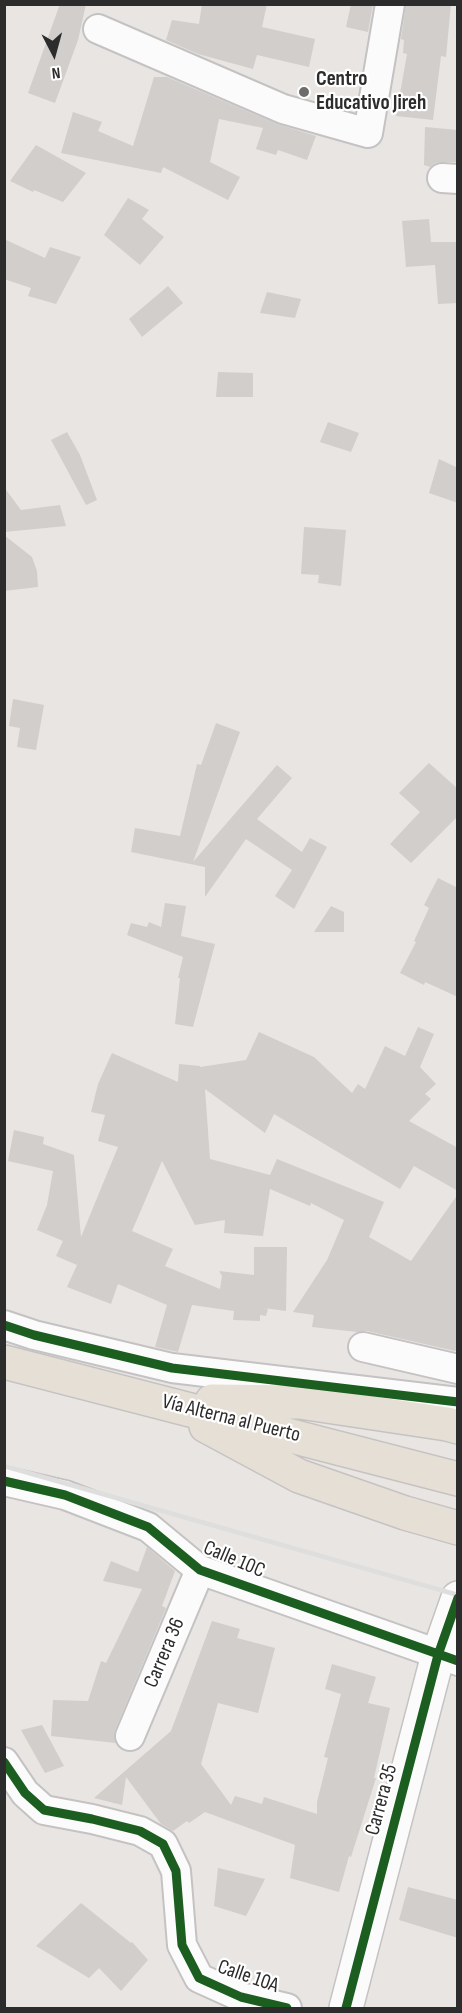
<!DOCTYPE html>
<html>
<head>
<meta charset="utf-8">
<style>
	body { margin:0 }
	#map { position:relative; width:462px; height:2013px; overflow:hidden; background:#e9e5e2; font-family:"Sofia Sans Condensed",sans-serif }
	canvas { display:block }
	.frame { position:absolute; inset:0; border:6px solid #2c2c2c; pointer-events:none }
	.north { position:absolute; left:24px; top:24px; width:60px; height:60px; -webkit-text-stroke:4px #fff; paint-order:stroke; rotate:174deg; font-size:16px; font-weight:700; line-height:24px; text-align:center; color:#2c2c2c }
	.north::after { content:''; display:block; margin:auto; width:21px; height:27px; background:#2c2c2c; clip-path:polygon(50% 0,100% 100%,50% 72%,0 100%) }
</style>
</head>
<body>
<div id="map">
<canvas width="462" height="2013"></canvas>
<div class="frame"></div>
<div class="north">N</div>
</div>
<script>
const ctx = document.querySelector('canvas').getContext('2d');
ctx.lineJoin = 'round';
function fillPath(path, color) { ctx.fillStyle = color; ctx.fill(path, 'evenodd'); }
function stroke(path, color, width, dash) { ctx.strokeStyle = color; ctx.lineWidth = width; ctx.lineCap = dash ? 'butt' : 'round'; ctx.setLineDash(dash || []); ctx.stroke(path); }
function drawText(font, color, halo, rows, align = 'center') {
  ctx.font = font + ' "Sofia Sans Condensed",sans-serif'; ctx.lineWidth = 4.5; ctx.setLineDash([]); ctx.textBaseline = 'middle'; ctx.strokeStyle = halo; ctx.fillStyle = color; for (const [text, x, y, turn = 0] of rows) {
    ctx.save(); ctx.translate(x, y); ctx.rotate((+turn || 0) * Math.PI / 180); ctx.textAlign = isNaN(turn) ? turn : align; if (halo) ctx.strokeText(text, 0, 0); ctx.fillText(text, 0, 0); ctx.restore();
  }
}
const building = new Path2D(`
	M 60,4 L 86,4 L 78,40 L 55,103 L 28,93 Z
	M 202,4 L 267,4 L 262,27 L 315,39 L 309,67 L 257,55 L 253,69 L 198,54 L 166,40 L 172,20 L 199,24 Z
	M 351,4 L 373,4 L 368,32 L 346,27 Z
	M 406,4 L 451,4 L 446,57 L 441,56 L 433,120 L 396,116 L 407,54 L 403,53 L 404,40 L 401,39 Z
	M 154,77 L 167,77 L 277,124 L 316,136 L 307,160 L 278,150 L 276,155 L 256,149 L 263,128 L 219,119 L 210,162 L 240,177 L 228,200 L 163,167 L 161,173 L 61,153 L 73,112 L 102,122 L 98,131 L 133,146 Z
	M 425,127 L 458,130 L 458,162 L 442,162 L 435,163 L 430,167 L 424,165 Z
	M 36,145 L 86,173 L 63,202 L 34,190 L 33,192 L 10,181 Z
	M 128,198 L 149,210 L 142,219 L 164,237 L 140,265 L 104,235 Z
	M 429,219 L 431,242 L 458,242 L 458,303 L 438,304 L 435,265 L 406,267 L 402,221 Z
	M 4,239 L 45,258 L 50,247 L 81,257 L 56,304 L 28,296 L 31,288 L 4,279 Z
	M 168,286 L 183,303 L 142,337 L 129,319 Z
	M 267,292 L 301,299 L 295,318 L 260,313 Z
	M 218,372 L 253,373 L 253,397 L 216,397 Z
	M 328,422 L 359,433 L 351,452 L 320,442 Z
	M 67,432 L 80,455 L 97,500 L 86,505 L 51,440 Z
	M 439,459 L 458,468 L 458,503 L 429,493 Z
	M 4,487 L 21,510 L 60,505 L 66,526 L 4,532 Z
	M 304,527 L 346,530 L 341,586 L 318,583 L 319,575 L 301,574 Z
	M 4,535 L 32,557 L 37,571 L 38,587 L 4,591 Z
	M 13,699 L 44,705 L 36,750 L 17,747 L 20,728 L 9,726 Z
	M 216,723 L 240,732 L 193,862 L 277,765 L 292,778 L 257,819 L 302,852 L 310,838 L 327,847 L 294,909 L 275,896 L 292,870 L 246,839 L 205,897 L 205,867 L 131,852 L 135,828 L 180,836 L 197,764 L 201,765 Z
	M 429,763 L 458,789 L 458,816 L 411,863 L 390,844 L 420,812 L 399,793 Z
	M 438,878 L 458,888 L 458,997 L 425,982 L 424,985 L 400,973 L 416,942 L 414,941 L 429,908 L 424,905 Z
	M 165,903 L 186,906 L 181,936 L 215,944 L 193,1027 L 175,1024 L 180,978 L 178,978 L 183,957 L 127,935 L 131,923 L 147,927 L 149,922 L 161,927 Z
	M 331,906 L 344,912 L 344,932 L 314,932 Z
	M 418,1027 L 434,1034 L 420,1067 L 436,1084 L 425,1094 L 431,1099 L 409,1121 L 458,1148 L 458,1191 L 414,1166 L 400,1189 L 274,1114 L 265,1133 L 205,1089 L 210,1159 L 270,1175 L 277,1159 L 384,1202 L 369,1237 L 411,1261 L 458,1194 L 458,1348 L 455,1351 L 367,1331 L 357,1332 L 312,1327 L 314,1315 L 293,1312 L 327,1260 L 344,1220 L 311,1203 L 310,1206 L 270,1189 L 263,1236 L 224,1233 L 225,1220 L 195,1225 L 162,1161 L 132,1231 L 173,1249 L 165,1266 L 220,1289 L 222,1276 L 219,1271 L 254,1275 L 254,1247 L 287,1247 L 286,1311 L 264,1308 L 268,1309 L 266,1316 L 260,1315 L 260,1321 L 233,1320 L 234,1311 L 192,1305 L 178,1352 L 155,1347 L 167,1305 L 118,1284 L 111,1304 L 67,1287 L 77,1265 L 56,1256 L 63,1241 L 37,1230 L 47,1205 L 53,1171 L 8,1161 L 14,1130 L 44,1137 L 43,1144 L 74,1155 L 81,1237 L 118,1147 L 98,1141 L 105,1115 L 91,1112 L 98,1084 L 112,1053 L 178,1082 L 179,1064 L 200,1066 L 200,1067 L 246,1060 L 259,1032 L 314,1057 L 352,1093 L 358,1084 L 365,1089 L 385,1046 L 405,1056 Z
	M 147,1547 L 175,1571 L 162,1606 L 166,1608 L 115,1730 L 114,1737 L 116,1743 L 51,1736 L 53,1700 L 88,1701 L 101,1661 L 106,1663 L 142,1589 L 103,1581 L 111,1561 L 138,1572 Z
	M 212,1621 L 240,1629 L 237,1638 L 275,1648 L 258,1713 L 218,1703 L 201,1764 L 231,1805 L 235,1796 L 262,1804 L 264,1797 L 317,1814 L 317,1802 L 328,1758 L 324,1757 L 341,1694 L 325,1689 L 332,1664 L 376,1677 L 368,1703 L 390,1708 L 374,1778 L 376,1778 L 351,1857 L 349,1856 L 339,1892 L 290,1878 L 295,1845 L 205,1812 L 189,1823 L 187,1821 L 173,1831 L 161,1824 L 126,1777 L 122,1805 L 94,1798 L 171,1731 Z
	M 42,1725 L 64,1766 L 45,1773 L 21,1730 Z
	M 218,1868 L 265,1879 L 246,1916 L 214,1906 Z
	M 408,1887 L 458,1900 L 458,1938 L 399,1920 Z
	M 81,1903 L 131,1943 L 132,1942 L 148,1960 L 121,1991 L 99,1968 L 89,1978 L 36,1946 Z`);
const minor = new Path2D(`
	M 98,29 L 283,109 L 368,133 L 390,4
	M 442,178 L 458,179
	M 4,1325 L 34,1335 L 172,1368 L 458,1402
	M 363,1347 L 458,1369
	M 4,1481 L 65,1495 L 148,1527 L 200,1570 L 458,1661
	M 130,1736 L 200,1570
	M 4,1762 L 25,1793 L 44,1810 L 92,1819 L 140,1831 L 163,1844 L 176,1871 L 182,1945 L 199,1978 L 241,1997 L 287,2008`);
const tertiary = new Path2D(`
	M 346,2008 L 438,1655 L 458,1598`);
const primary = new Path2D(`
	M 4,1362 L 458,1479
	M 212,1401 L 300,1402 L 447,1424 L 458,1427
	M 206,1426 L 299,1476 L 405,1513 L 458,1528`);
const rail = new Path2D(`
	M 4,1466 L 458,1595`);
const cycleway = new Path2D(`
	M 4,1325 L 34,1335 L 172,1368 L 458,1402
	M 4,1481 L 65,1495 L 148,1527 L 200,1570 L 458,1661
	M 4,1762 L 25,1793 L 44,1810 L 92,1819 L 140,1831 L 163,1844 L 176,1871 L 182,1945 L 199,1978 L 241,1997 L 287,2008
	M 346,2008 L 438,1655 L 458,1598`);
const markers = [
	[304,92,6,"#6e6d6c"]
];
const poiNames = [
	["Centro",316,80],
	["Educativo Jireh",316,104]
];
const streetNames = [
	["Vía Alterna al Puerto",231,1419,14],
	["Calle 10C",234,1560,23],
	["Carrera 36",165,1653,-67],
	["Carrera 35",382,1800,-75],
	["Calle 10A",248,1977,19]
];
fillPath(building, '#d1cecb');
stroke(minor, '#c4c2c2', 32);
stroke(tertiary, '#c4c2c2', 36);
stroke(primary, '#c5c3c2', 36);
stroke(minor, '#fcfbfb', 28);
stroke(tertiary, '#fcfbfb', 33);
stroke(primary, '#e6dfd6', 33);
stroke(rail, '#dededf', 4.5);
stroke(cycleway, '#1b5e20', 9);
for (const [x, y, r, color] of markers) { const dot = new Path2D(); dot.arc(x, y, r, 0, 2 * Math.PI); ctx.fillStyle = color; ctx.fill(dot); stroke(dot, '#fff', 2); }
drawText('bold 21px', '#2c2c2c', '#fff', poiNames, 'left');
drawText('21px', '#2c2c2c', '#fff', streetNames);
</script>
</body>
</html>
